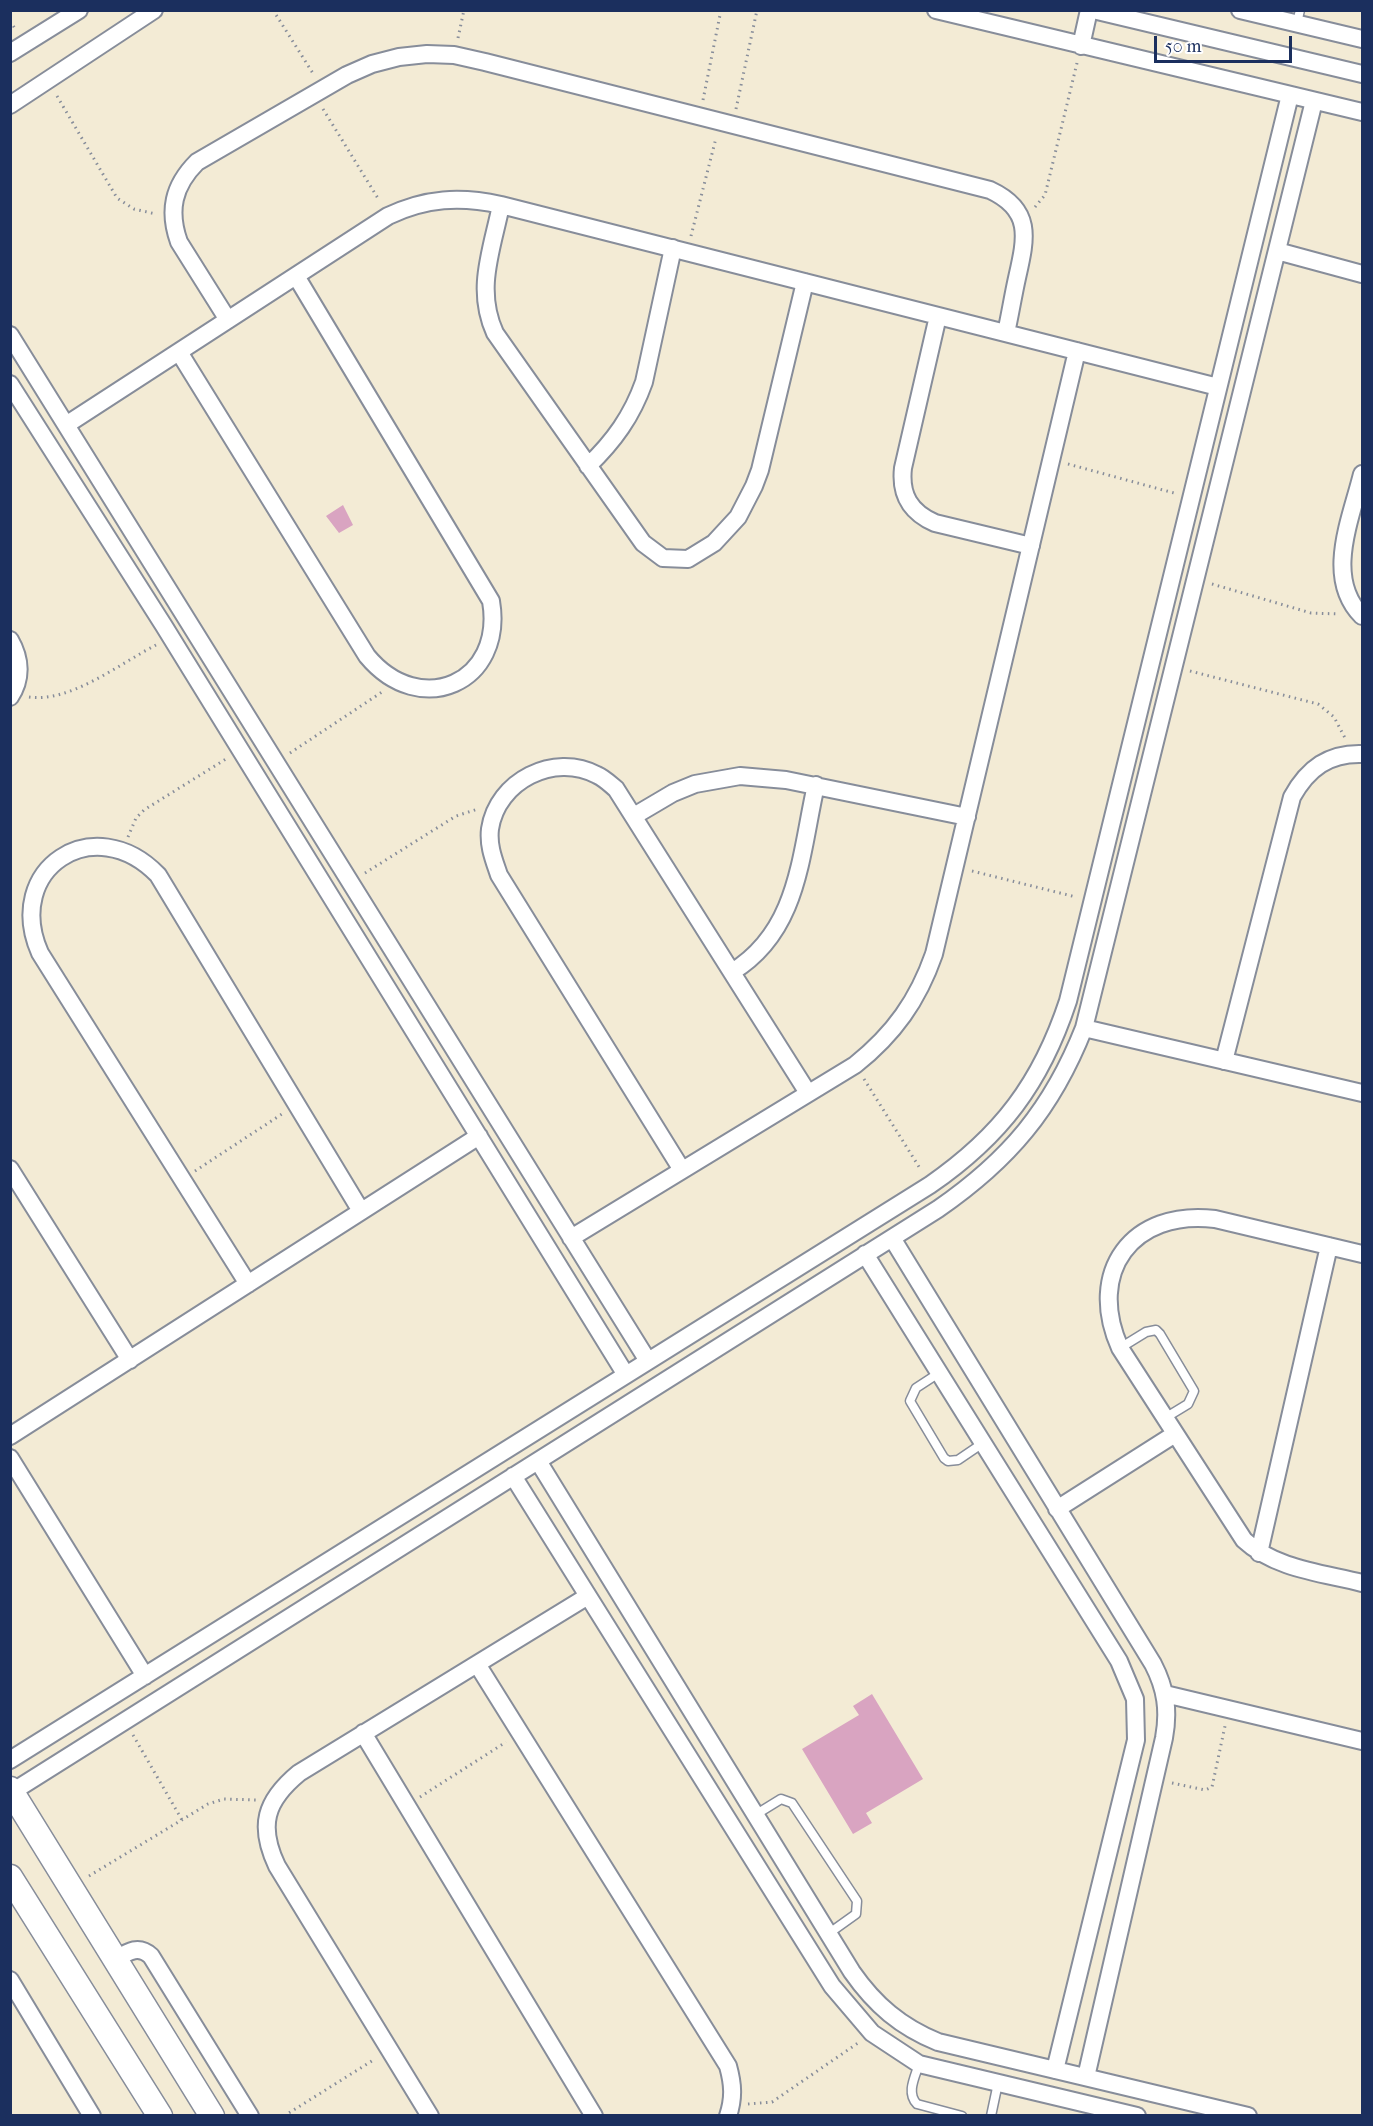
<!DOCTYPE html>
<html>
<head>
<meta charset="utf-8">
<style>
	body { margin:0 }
	#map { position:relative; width:1373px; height:2126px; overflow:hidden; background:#f3ebd5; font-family:"IM FELL French Canon",serif }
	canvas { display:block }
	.frame { position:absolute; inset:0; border:12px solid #1b2f5e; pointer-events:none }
	.scale { position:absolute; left:1154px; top:36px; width:138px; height:27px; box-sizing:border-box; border:3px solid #1b2f5e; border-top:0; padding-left:8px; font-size:18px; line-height:21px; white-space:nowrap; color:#1b2f5e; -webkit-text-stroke:4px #fff; paint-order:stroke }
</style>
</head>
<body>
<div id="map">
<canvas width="1373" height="2126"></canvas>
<div class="frame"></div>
<div class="scale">50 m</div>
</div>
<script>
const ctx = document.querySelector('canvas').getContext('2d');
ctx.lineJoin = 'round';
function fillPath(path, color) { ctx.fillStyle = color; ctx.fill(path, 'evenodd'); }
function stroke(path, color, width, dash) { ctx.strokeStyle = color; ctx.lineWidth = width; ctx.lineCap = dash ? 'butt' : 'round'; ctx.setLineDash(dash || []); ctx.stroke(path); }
const building = new Path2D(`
	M 343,505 L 353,525 L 339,533 L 326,516 Z
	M 872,1694 L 923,1779 L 866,1813 L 872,1823 L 853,1834 L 802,1749 L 859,1715 L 853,1706 Z`);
const path = new Path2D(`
	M 273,10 L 314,75
	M 10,21 L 16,30
	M 458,38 L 464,10
	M 57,96 L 117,198 L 134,209 L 156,214
	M 703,100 L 721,10
	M 323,109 L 379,200
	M 736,109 L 757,10
	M 1035,207 L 1045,195 L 1077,63
	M 691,236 L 716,138
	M 1068,464 L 1174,493
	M 1212,584 L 1311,613 L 1339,614
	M 1190,671 L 1318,704 L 1334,717 L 1345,738
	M 29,697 C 70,703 119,664 156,645
	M 290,753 L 382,692
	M 128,837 L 136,818 L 144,810 L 226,759
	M 972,871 L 1076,897
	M 365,873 L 456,816 L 478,809
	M 864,1079 L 921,1170
	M 195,1171 L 282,1114
	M 133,1735 L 182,1820
	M 1172,1783 L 1205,1790 L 1212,1787 L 1225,1726
	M 420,1797 L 506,1742
	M 89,1876 L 208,1804 L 224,1799 L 256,1800
	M 748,2104 L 772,2102 L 858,2043
	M 284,2116 L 375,2059`);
const lane = new Path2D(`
	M 1297,23 L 1300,10
	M 1120,1348 L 1146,1332 L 1156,1330 L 1160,1334 L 1194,1391 L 1188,1404 L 1165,1418
	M 939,1373 L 916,1388 L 910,1401 L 944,1458 L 948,1461 L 958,1460 L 983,1443
	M 755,1815 L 781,1799 L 792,1803 L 857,1901 L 856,1914 L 828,1934
	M 919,2064 C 915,2077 906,2093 917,2104 L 962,2116
	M 991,2116 L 998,2083`);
const street = new Path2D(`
	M 936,10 L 1362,112
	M 1093,10 L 1362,74
	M 1240,10 L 1362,39
	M 1081,46 L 1089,10
	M 10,53 L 79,10
	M 10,105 L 154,10
	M 501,205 C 492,250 475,289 495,333 L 643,543 L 663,558 L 688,559 L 714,543 L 738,517 L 754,486 L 760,470 L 805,282
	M 1277,251 L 1362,274
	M 938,316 L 903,468 C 900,495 910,512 935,523 L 1031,546
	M 228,320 L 179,242 C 168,211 173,186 197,162 L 347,75 L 372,64 L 399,57 L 427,54 L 454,55 L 485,62 L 990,190 C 1033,210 1026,238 1017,278 C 1013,296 1010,315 1006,333
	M 10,335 L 648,1361
	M 179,352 L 367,656 C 420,720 505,683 491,601 L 296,276
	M 10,384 L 164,626 L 626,1375
	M 66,425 L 388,216 C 426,198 460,196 501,205 L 1218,387
	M 588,466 C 614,441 632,416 644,382 L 673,248
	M 1362,474 C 1351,519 1324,578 1362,616
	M 10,640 C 21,659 22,679 10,697
	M 634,816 L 673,793 L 695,784 L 740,776 L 786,780 L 967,817
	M 732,972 C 799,931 800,856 816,785
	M 1084,1028 L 1362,1093
	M 1224,1061 L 1292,797 C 1308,768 1329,753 1362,754
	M 10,1169 L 130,1360
	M 682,1170 L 499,875 C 494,860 488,846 490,829 C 497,781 554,752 597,775 C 604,778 610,784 616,789 L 808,1093
	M 571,1238 L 855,1065 C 894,1034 918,1000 934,954 L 1077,351
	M 892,1238 L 1153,1664 C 1166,1689 1169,1711 1164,1738 L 1086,2077
	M 865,1254 L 1119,1661 L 1135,1699 L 1136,1740 L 1055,2070
	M 1362,1254 L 1215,1219 C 1132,1209 1086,1272 1120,1348 L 1244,1540 C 1275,1569 1323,1573 1362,1583
	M 248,1284 L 40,953 C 3,869 94,809 158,875 L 361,1211
	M 10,1436 L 479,1136
	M 10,1458 L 145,1676
	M 538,1461 L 852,1972 C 875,2005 901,2027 938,2042 L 1248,2116
	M 513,1476 L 832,1986 L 872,2033 L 919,2064 L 1137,2116
	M 1057,1509 L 1175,1434
	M 1259,1553 L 1329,1246
	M 477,1664 L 728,2066 C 733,2084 734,2098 728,2116
	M 1165,1694 L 1362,1741
	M 363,1733 L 594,2116
	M 10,1760 L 930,1185 C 1001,1136 1041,1083 1068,1001 L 1290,95
	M 12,1792 L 938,1209 C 1009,1160 1052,1109 1084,1028 L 1314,101
	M 116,1959 C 129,1951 139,1945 151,1956 L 250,2116
	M 10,1980 L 92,2116
	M 430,2116 L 277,1866 C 258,1826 265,1801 299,1773 L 588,1596`);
const secondary = new Path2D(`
	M 10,1789 L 212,2116
	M 10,1877 L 160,2116`);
fillPath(building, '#d9a4c1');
stroke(lane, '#878d9a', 11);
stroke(street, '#878d9a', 20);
stroke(secondary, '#878d9a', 27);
stroke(path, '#878d9a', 3, [1.5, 4.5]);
stroke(lane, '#fff', 8);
stroke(street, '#fff', 16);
stroke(secondary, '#fff', 24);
</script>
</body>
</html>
